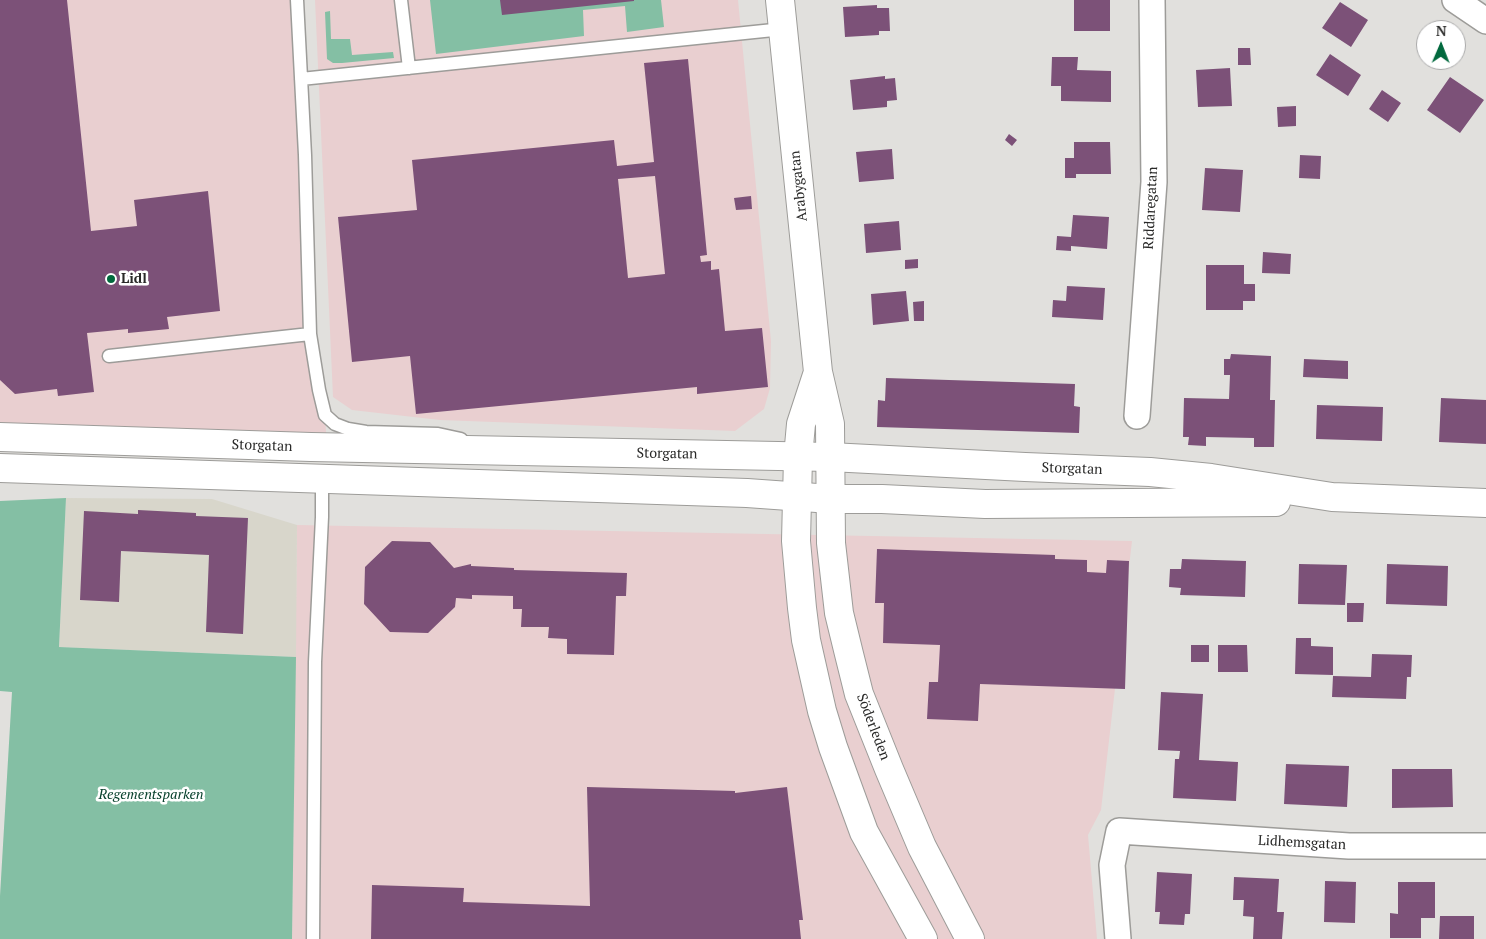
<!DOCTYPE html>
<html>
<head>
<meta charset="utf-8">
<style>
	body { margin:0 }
	#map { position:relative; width:1486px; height:939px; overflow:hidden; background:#e1e0dd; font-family:"PT Serif",serif }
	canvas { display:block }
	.north { position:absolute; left:1416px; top:20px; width:50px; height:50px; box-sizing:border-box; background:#fff; border:1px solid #a9a9a9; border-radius:50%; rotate:1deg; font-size:14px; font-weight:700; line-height:20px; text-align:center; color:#292928 }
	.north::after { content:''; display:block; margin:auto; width:18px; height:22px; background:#02693e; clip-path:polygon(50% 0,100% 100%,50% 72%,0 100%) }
</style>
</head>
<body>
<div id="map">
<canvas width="1486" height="939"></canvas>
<div class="north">N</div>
</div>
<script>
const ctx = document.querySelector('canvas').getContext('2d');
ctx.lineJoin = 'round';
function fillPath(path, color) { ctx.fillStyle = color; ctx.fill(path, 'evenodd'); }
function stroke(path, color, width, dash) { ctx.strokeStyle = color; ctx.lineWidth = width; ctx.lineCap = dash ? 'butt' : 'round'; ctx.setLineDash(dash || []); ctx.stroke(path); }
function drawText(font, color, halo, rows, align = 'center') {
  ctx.font = font + ' "PT Serif",serif'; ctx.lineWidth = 5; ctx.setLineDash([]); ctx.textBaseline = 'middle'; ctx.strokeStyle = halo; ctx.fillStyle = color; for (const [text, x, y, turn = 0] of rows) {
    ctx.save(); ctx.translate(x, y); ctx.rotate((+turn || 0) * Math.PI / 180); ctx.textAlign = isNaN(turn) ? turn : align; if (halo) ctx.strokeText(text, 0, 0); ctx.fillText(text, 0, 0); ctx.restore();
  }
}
const commercial = new Path2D(`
	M 0,0 L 297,0 L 310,334 L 325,415 L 327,448 L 0,437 Z
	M 315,0 L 738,0 L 771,341 L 770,388 L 764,409 L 735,431 L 440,420 L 352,410 L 333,397 Z
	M 297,525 L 1132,541 L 1101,810 L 1088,835 L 1097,939 L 292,939 Z`);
const built = new Path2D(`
	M 66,498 L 212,499 L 297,525 L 296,657 L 59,647 Z`);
const green = new Path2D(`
	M 430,0 L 661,0 L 664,27 L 627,32 L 625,6 L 583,10 L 584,36 L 436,54 Z
	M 330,11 L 331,39 L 350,39 L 352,55 L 393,52 L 394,58 L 342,63 L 333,63 L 327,59 L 325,12 Z
	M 66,498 L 59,647 L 296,657 L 292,939 L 0,939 L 0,896 L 12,692 L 0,691 L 0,501 Z`);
const building = new Path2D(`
	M 0,0 L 67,0 L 91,231 L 137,226 L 134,200 L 208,191 L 220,311 L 167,317 L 169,329 L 128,333 L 128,329 L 87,333 L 94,392 L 58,396 L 57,389 L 15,394 L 0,380 Z
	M 500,0 L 634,0 L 634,1 L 502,15 Z
	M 1074,0 L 1110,0 L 1110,31 L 1074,31 Z
	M 1340,2 L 1368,20 L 1351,47 L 1322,28 Z
	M 877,5 L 877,8 L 889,8 L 890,31 L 879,31 L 879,35 L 845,37 L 843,7 Z
	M 1238,48 L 1250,48 L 1251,65 L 1238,65 Z
	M 1330,54 L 1361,75 L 1348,96 L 1316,75 Z
	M 1052,57 L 1078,57 L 1077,70 L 1111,71 L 1111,102 L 1061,101 L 1061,86 L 1051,86 Z
	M 688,59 L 707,255 L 700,256 L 701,262 L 711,261 L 711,270 L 719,269 L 725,331 L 762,328 L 768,387 L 697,394 L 697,387 L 416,414 L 410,356 L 352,362 L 338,217 L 417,210 L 412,160 L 614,140 L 617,166 L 654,162 L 644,63 ZM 655,176 L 665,274 L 628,278 L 618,179 Z
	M 1230,68 L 1232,106 L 1198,107 L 1196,70 Z
	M 885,76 L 885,79 L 895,78 L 897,100 L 887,101 L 887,107 L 853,110 L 850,80 Z
	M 1450,77 L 1484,100 L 1460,133 L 1427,110 Z
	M 1382,90 L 1401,103 L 1388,122 L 1369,109 Z
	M 1296,106 L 1296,126 L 1278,127 L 1277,107 Z
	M 1009,134 L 1017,140 L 1012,146 L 1005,140 Z
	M 1074,142 L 1110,142 L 1111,174 L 1076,174 L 1076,178 L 1065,178 L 1065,158 L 1074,158 Z
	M 892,149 L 894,179 L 859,182 L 856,152 Z
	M 1300,155 L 1321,156 L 1320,179 L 1299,178 Z
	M 1205,168 L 1243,170 L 1240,212 L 1202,210 Z
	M 751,196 L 752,209 L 736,210 L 734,198 Z
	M 1073,215 L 1109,217 L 1107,249 L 1071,246 L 1071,251 L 1056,250 L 1057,236 L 1071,237 Z
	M 899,221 L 901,250 L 866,253 L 864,224 Z
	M 1263,252 L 1291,254 L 1290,274 L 1262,273 Z
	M 918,259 L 918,268 L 905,269 L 905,260 Z
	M 1206,265 L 1244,265 L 1244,284 L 1255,284 L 1255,301 L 1243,301 L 1243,310 L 1206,310 Z
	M 1067,286 L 1105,288 L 1103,320 L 1052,317 L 1053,300 L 1066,301 Z
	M 906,291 L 909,321 L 873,325 L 871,294 Z
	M 924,301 L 924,321 L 914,321 L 913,302 Z
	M 1231,354 L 1271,356 L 1270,400 L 1275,400 L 1274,447 L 1254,447 L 1254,438 L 1206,437 L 1206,446 L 1188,445 L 1189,437 L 1183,437 L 1184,398 L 1229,399 L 1230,375 L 1224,375 L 1224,359 L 1230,359 Z
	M 1304,359 L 1348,361 L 1348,379 L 1303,377 Z
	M 886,378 L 1075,384 L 1074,406 L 1080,407 L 1079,433 L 877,427 L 878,400 L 885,401 Z
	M 1441,398 L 1486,400 L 1486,444 L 1439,442 Z
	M 1317,405 L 1383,407 L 1382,441 L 1316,439 Z
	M 138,510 L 196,513 L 196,516 L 248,518 L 243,634 L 206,632 L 209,555 L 121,551 L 119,602 L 80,600 L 84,511 L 138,514 Z
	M 392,541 L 430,542 L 454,568 L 471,564 L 471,566 L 514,568 L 514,570 L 627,573 L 626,596 L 616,596 L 614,655 L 567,654 L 567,639 L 548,638 L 549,627 L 521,627 L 522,609 L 513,609 L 513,596 L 472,595 L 472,599 L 456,598 L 455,607 L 428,633 L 390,632 L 364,604 L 365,567 Z
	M 877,549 L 1055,555 L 1055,559 L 1087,560 L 1087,572 L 1106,573 L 1107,560 L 1129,561 L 1125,689 L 980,684 L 978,721 L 927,719 L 929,682 L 938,682 L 940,645 L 883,643 L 884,603 L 875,603 Z
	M 1182,559 L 1246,561 L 1245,597 L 1180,595 L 1181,588 L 1169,587 L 1170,569 L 1181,569 Z
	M 1299,564 L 1347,565 L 1345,605 L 1298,604 Z
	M 1387,564 L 1448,566 L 1447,606 L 1386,604 Z
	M 1347,603 L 1364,603 L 1363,622 L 1347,622 Z
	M 1296,638 L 1311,638 L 1311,646 L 1333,647 L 1333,675 L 1295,674 Z
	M 1191,645 L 1209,645 L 1209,662 L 1191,662 Z
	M 1218,645 L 1247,645 L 1248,672 L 1218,672 Z
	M 1372,654 L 1412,655 L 1411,677 L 1407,677 L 1406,699 L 1332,697 L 1333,676 L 1371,677 Z
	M 1161,692 L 1203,694 L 1199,760 L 1238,762 L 1236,801 L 1173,798 L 1175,759 L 1179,759 L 1180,751 L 1158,750 Z
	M 1286,764 L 1349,766 L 1347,807 L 1284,804 Z
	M 1392,769 L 1452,769 L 1453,807 L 1392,808 Z
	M 587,787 L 735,791 L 735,793 L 787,787 L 803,920 L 799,920 L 801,939 L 371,939 L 372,885 L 464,888 L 463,902 L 590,906 Z
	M 1157,872 L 1192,874 L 1190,914 L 1185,914 L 1184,925 L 1159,924 L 1160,912 L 1155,912 Z
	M 1234,877 L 1279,879 L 1277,912 L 1284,912 L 1282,939 L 1253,939 L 1254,917 L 1243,916 L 1244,900 L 1233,900 Z
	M 1325,881 L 1356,882 L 1355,923 L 1324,922 Z
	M 1398,882 L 1435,882 L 1435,918 L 1421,918 L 1421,938 L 1390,938 L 1390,913 L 1398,914 Z
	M 1440,916 L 1474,916 L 1474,939 L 1439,939 Z`);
const service = new Path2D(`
	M 297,0 L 305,155 L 310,334 L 319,390 L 325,415 L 335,424 L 348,429 L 366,432 L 438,434 L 461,439
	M 401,0 L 409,68
	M 301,79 L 783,29
	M 109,356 L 310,334
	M 313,939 L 315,662 L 322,517 L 322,478`);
const minor = new Path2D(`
	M 1455,0 L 1486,21
	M 1137,416 L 1154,182 L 1152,0
	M 1118,939 L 1112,865 L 1119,831 L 1349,846 L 1486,846`);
const tertiary = new Path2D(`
	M 780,0 L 818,372 L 830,424 L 831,543 L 839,613 L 849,654 L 859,694 L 889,769 L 922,847 L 970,939
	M 818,372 L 801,424 L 798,457 L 796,541 L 802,608 L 806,640 L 822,711 L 833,747 L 864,832 L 923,939`);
const secondary = new Path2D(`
	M 0,437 L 311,447 L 830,457 L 1025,467 L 1150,472 L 1211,478 L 1332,497 L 1486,503
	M 0,468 L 747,493 L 831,499 L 882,499 L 985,504 L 1276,502`);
const markers = [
	[111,279,5,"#02693e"]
];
const streetNames = [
	["Arabygatan",799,186,-96],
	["Riddaregatan",1151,208,-87],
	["Storgatan",262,446,2],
	["Storgatan",667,454,1],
	["Storgatan",1072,469,2],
	["Söderleden",873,727,69],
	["Lidhemsgatan",1302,843,3]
];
const poiNames = [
	["Lidl",121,279]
];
const parkNames = [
	["Regementsparken",151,795]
];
fillPath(commercial, '#e9cfd0');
fillPath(built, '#d8d6cb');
fillPath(green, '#84bfa4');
fillPath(building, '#7c5178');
stroke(service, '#9d9c99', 15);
stroke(minor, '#9d9c99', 28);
stroke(tertiary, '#9d9c99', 30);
stroke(secondary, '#9d9c99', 30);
stroke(service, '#fff', 12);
stroke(minor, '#fff', 25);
stroke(tertiary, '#fff', 28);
stroke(secondary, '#fff', 28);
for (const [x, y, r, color] of markers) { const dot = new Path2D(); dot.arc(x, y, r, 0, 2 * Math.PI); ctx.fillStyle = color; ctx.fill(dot); stroke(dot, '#fff', 2); }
drawText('14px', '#292928', '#fff', streetNames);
drawText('bold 14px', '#292928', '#fff', poiNames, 'left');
drawText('italic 14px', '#07402c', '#fff', parkNames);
</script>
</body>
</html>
